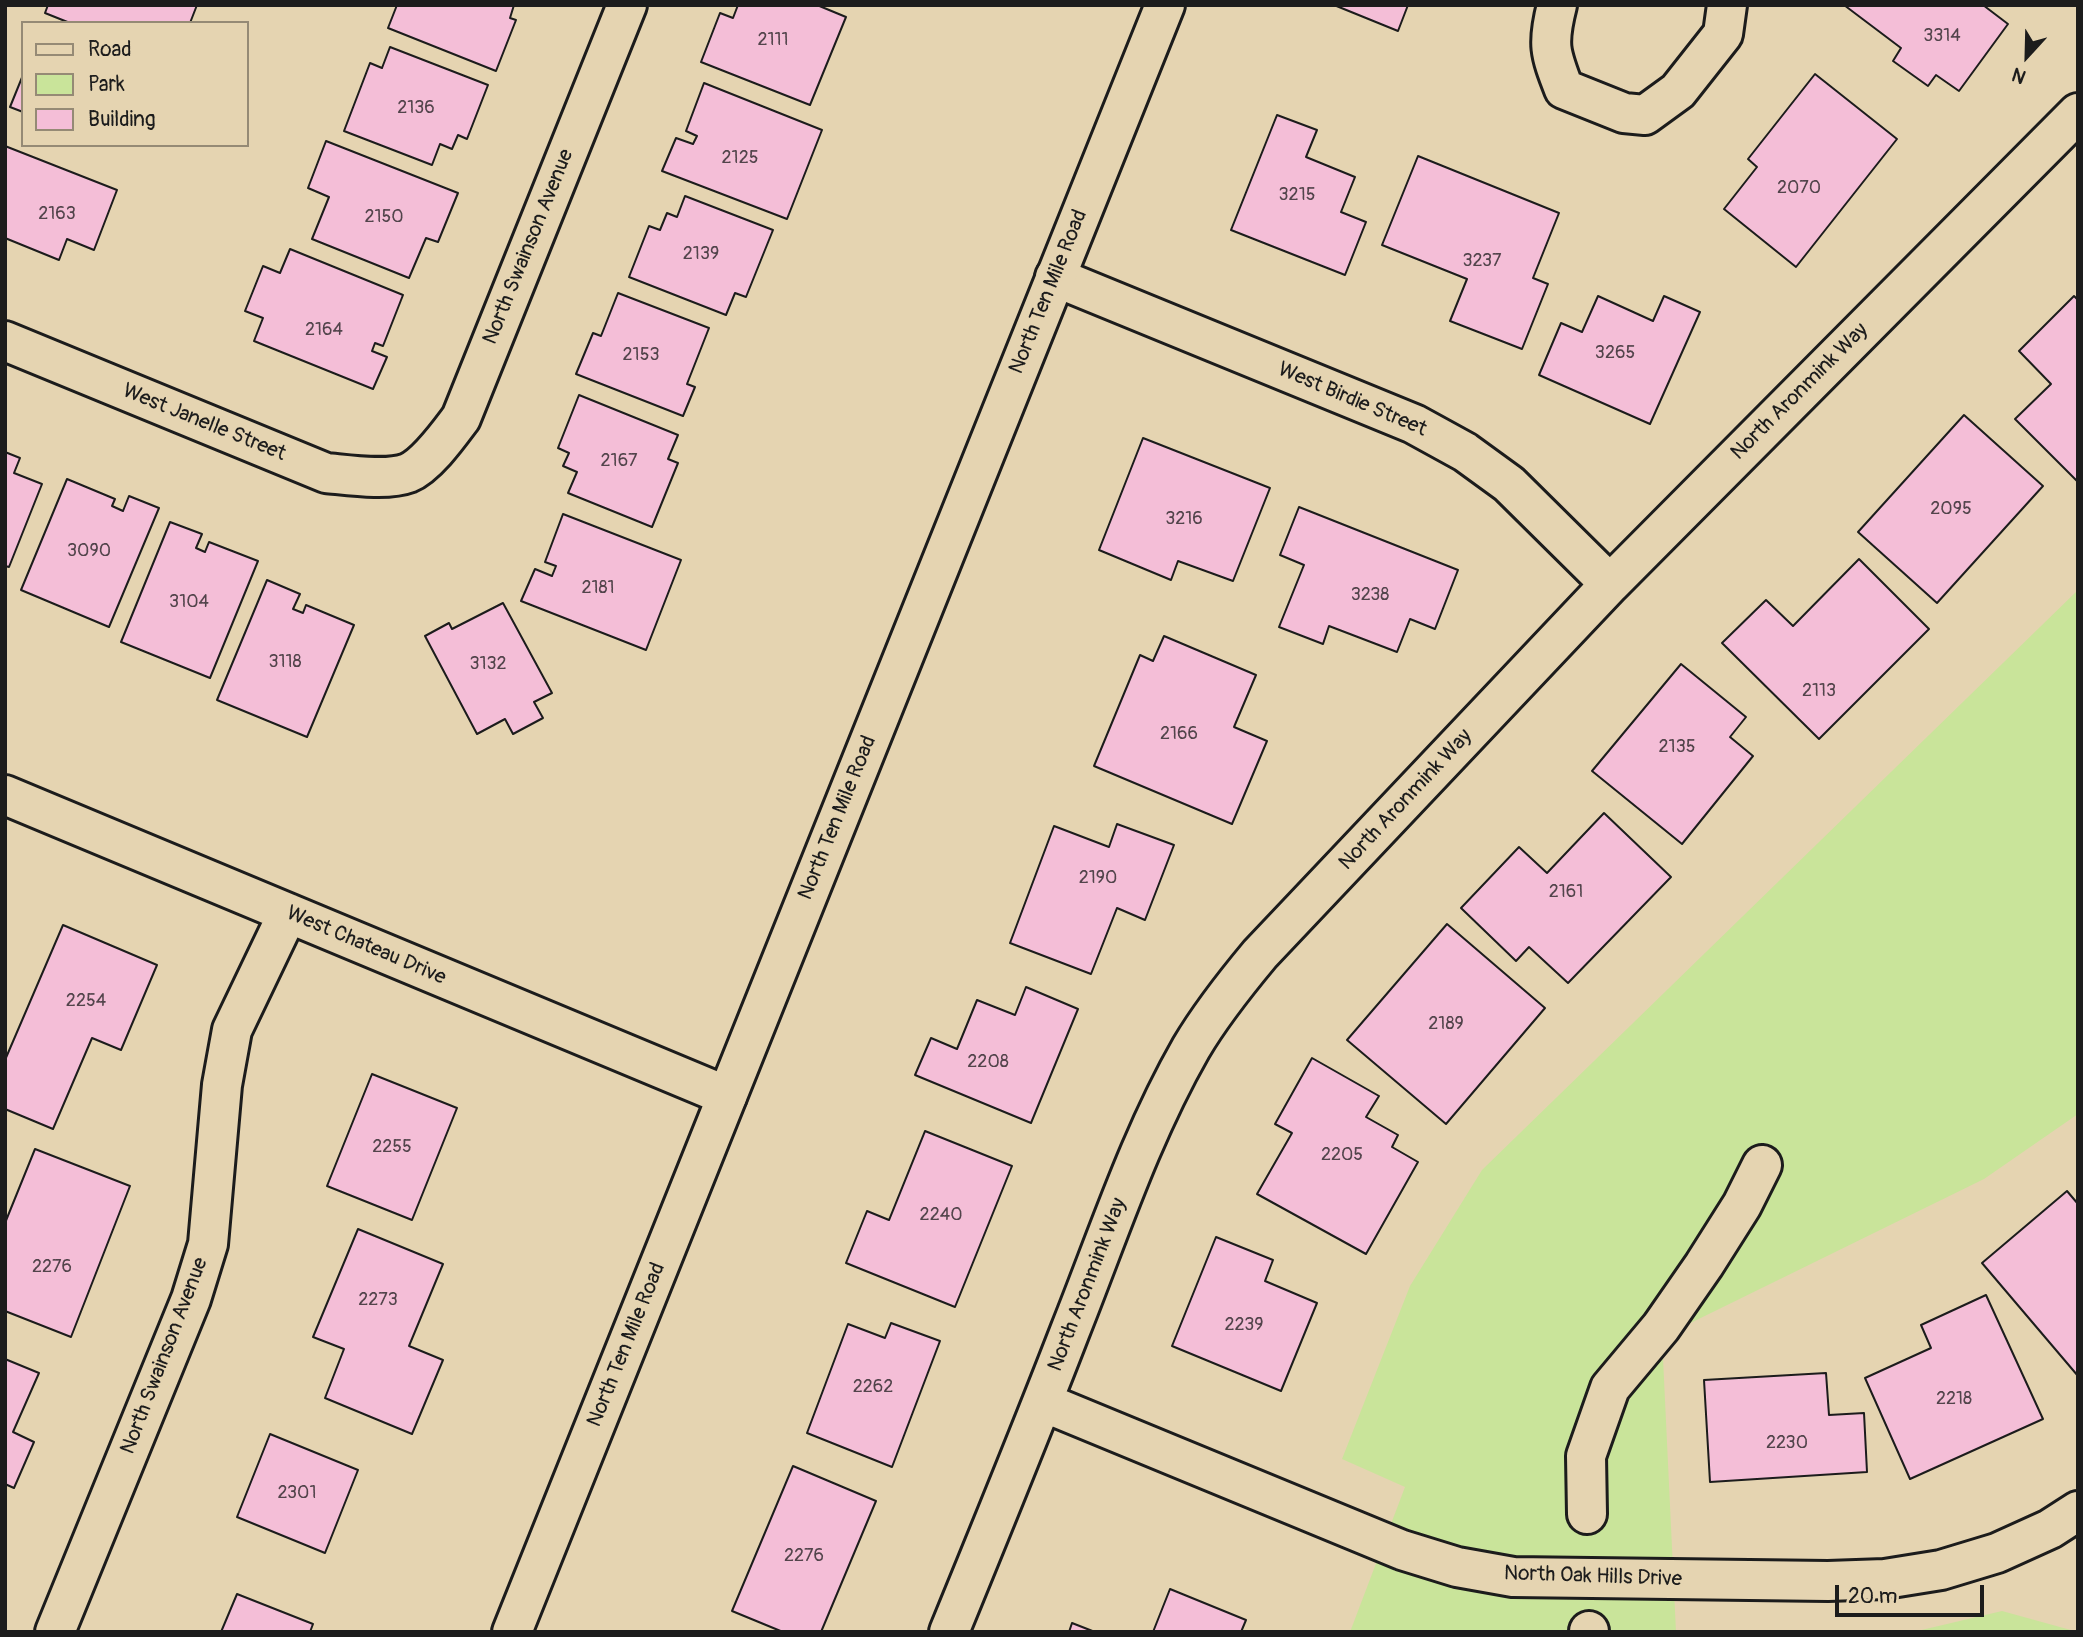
<!DOCTYPE html>
<html>
<head>
<meta charset="utf-8">
<style>
	body { margin:0 }
	#map { position:relative; width:2083px; height:1637px; overflow:hidden; background:#e5d4b1; font-family:Pangolin,sans-serif }
	canvas { display:block }
	.frame { position:absolute; inset:0; border:7px solid #1c1c1c; pointer-events:none }
	.legend { position:absolute; left:21px; top:21px; width:228px; height:126px; box-sizing:border-box; background:#e5d4b1; border:2px solid #958a75; margin:0; padding:9px 12px; list-style:none; font-size:21px; color:#1c1c1c }
	.legend li { display:flex; align-items:center; gap:14px; height:35px }
	.legend b { width:35px; border:2px solid #958a75 }
	.north { position:absolute; left:1992px; top:21px; width:70px; height:70px; -webkit-text-stroke:5px #e5d4b1; paint-order:stroke; rotate:202deg; font-size:19px; font-weight:700; line-height:28px; text-align:center; color:#1c1c1c }
	.north::after { content:''; display:block; margin:auto; width:24px; height:32px; background:#1c1c1c; clip-path:polygon(50% 0,100% 100%,50% 72%,0 100%) }
	.scale { position:absolute; left:1835px; top:1585px; width:149px; height:32px; box-sizing:border-box; border:4px solid #1c1c1c; border-top:0; padding-left:9px; font-size:21px; line-height:24px; white-space:nowrap; color:#1c1c1c; -webkit-text-stroke:5px #e5d4b1; paint-order:stroke }
</style>
</head>
<body>
<div id="map">
<canvas width="2083" height="1637"></canvas>
<div class="frame"></div>
<ul class="legend">
<li><b style="height:9px;background:#e5d4b1"></b>Road</li>
<li><b style="height:19px;background:#c9e49a"></b>Park</li>
<li><b style="height:19px;background:#f4bed7"></b>Building</li>
</ul>
<div class="north">N</div>
<div class="scale">20 m</div>
</div>
<script>
const ctx = document.querySelector('canvas').getContext('2d');
ctx.lineJoin = 'round';
function fillPath(path, color) { ctx.fillStyle = color; ctx.fill(path, 'evenodd'); }
function stroke(path, color, width, dash) { ctx.strokeStyle = color; ctx.lineWidth = width; ctx.lineCap = dash ? 'butt' : 'round'; ctx.setLineDash(dash || []); ctx.stroke(path); }
function drawText(font, color, halo, rows, align = 'center') {
  ctx.font = font + ' Pangolin,sans-serif'; ctx.lineWidth = 6; ctx.setLineDash([]); ctx.textBaseline = 'middle'; ctx.strokeStyle = halo; ctx.fillStyle = color; for (const [text, x, y, turn = 0] of rows) {
    ctx.save(); ctx.translate(x, y); ctx.rotate((+turn || 0) * Math.PI / 180); ctx.textAlign = isNaN(turn) ? turn : align; if (halo) ctx.strokeText(text, 0, 0); ctx.fillText(text, 0, 0); ctx.restore();
  }
}
const green = new Path2D(`
	M 2078,590 L 2078,1114 L 1984,1179 L 1662,1337 L 1676,1632 L 1350,1632 L 1405,1487 L 1342,1459 L 1410,1286 L 1482,1170 Z
	M 2002,1611 L 2078,1632 L 1913,1632 Z`);
const building = new Path2D(`
	M 48,5 L 197,5 L 190,23 L 70,23 L 45,13 Z
	M 397,5 L 514,5 L 510,18 L 516,20 L 496,71 L 388,28 Z
	M 738,5 L 817,5 L 846,17 L 810,105 L 701,62 L 720,13 L 733,18 Z
	M 1334,5 L 1408,5 L 1398,31 Z
	M 1844,5 L 1983,5 L 2008,24 L 1959,91 L 1936,75 L 1928,86 L 1893,61 L 1901,48 Z
	M 390,47 L 488,85 L 467,139 L 458,135 L 452,149 L 440,144 L 432,165 L 344,131 L 370,63 L 382,68 Z
	M 1815,74 L 1897,139 L 1796,267 L 1724,209 L 1757,167 L 1748,159 Z
	M 23,75 L 23,112 L 10,107 Z
	M 704,83 L 822,130 L 787,219 L 662,171 L 676,138 L 693,144 L 697,136 L 686,131 Z
	M 1277,115 L 1317,130 L 1306,157 L 1355,177 L 1341,212 L 1366,222 L 1345,275 L 1231,230 Z
	M 326,141 L 458,193 L 438,242 L 426,238 L 409,278 L 312,239 L 329,197 L 308,188 Z
	M 5,146 L 117,190 L 94,250 L 67,239 L 59,260 L 5,238 Z
	M 1418,156 L 1559,213 L 1533,278 L 1548,284 L 1522,349 L 1450,321 L 1467,279 L 1382,245 Z
	M 685,196 L 773,230 L 746,297 L 735,293 L 726,315 L 629,277 L 649,226 L 660,230 L 667,213 L 677,217 Z
	M 290,249 L 403,295 L 383,346 L 375,343 L 372,351 L 387,357 L 373,389 L 254,341 L 263,318 L 245,311 L 263,266 L 280,273 Z
	M 618,293 L 709,328 L 687,384 L 695,387 L 683,416 L 576,374 L 593,333 L 601,336 Z
	M 1598,296 L 1653,321 L 1664,296 L 1700,312 L 1650,424 L 1539,375 L 1561,323 L 1582,332 Z
	M 2074,296 L 2078,300 L 2078,482 L 2015,419 L 2051,384 L 2019,351 Z
	M 579,395 L 678,435 L 668,459 L 678,463 L 652,527 L 568,493 L 577,472 L 563,466 L 569,453 L 558,448 Z
	M 1964,415 L 2043,486 L 1937,603 L 1858,532 Z
	M 1143,438 L 1270,488 L 1233,581 L 1178,561 L 1171,580 L 1099,550 Z
	M 5,452 L 20,458 L 14,473 L 42,484 L 9,567 L 5,566 Z
	M 67,479 L 115,499 L 112,506 L 123,511 L 129,496 L 159,508 L 109,627 L 21,590 Z
	M 1299,507 L 1458,570 L 1435,629 L 1410,619 L 1397,652 L 1329,626 L 1323,644 L 1279,627 L 1304,565 L 1280,555 Z
	M 563,514 L 681,560 L 646,650 L 521,601 L 535,569 L 552,576 L 556,566 L 545,562 Z
	M 170,522 L 202,534 L 196,548 L 205,552 L 209,542 L 258,561 L 210,678 L 121,642 Z
	M 1859,559 L 1929,629 L 1819,739 L 1722,643 L 1766,600 L 1793,626 Z
	M 267,580 L 300,594 L 293,609 L 303,613 L 306,605 L 354,625 L 307,737 L 217,700 Z
	M 503,603 L 552,693 L 534,702 L 543,718 L 513,734 L 505,719 L 477,734 L 425,636 L 449,623 L 452,629 Z
	M 1164,636 L 1256,675 L 1234,727 L 1267,741 L 1232,824 L 1094,766 L 1140,655 L 1153,661 Z
	M 1681,664 L 1746,717 L 1730,737 L 1753,756 L 1682,844 L 1592,771 Z
	M 1604,813 L 1671,877 L 1568,983 L 1529,947 L 1516,961 L 1461,908 L 1519,847 L 1547,873 Z
	M 1117,824 L 1174,845 L 1145,920 L 1117,908 L 1091,974 L 1010,943 L 1054,826 L 1109,847 Z
	M 1447,924 L 1545,1008 L 1446,1124 L 1347,1040 Z
	M 63,925 L 157,965 L 121,1050 L 92,1038 L 53,1129 L 5,1109 L 5,1060 Z
	M 1026,987 L 1078,1009 L 1031,1123 L 915,1075 L 931,1038 L 957,1049 L 977,1000 L 1015,1015 Z
	M 1312,1058 L 1379,1096 L 1366,1117 L 1398,1135 L 1392,1147 L 1418,1162 L 1366,1254 L 1257,1194 L 1292,1133 L 1275,1124 Z
	M 372,1074 L 457,1108 L 412,1220 L 327,1186 Z
	M 925,1131 L 1012,1166 L 955,1307 L 846,1263 L 867,1211 L 889,1220 Z
	M 35,1149 L 130,1186 L 71,1337 L 5,1311 L 5,1223 Z
	M 2067,1191 L 2078,1204 L 2078,1376 L 1982,1263 Z
	M 358,1229 L 443,1264 L 409,1346 L 443,1360 L 412,1434 L 325,1398 L 344,1349 L 313,1337 Z
	M 1216,1237 L 1273,1260 L 1265,1281 L 1317,1303 L 1281,1391 L 1172,1346 Z
	M 1986,1295 L 2043,1419 L 1910,1479 L 1865,1378 L 1931,1348 L 1921,1325 Z
	M 891,1323 L 940,1341 L 892,1467 L 807,1433 L 848,1324 L 885,1338 Z
	M 5,1359 L 39,1373 L 13,1432 L 34,1442 L 14,1488 L 5,1484 Z
	M 1826,1373 L 1829,1415 L 1864,1413 L 1867,1472 L 1710,1482 L 1704,1380 Z
	M 270,1434 L 358,1470 L 325,1553 L 237,1517 Z
	M 793,1466 L 876,1501 L 821,1632 L 783,1632 L 732,1611 Z
	M 1170,1589 L 1246,1620 L 1241,1632 L 1153,1632 Z
	M 237,1594 L 313,1624 L 310,1632 L 221,1632 Z
	M 1072,1623 L 1095,1632 L 1069,1632 Z`);
const minor = new Path2D(`
	M 1557,5 C 1547,44 1550,53 1564,89 L 1624,113 L 1645,115 L 1678,91 L 1723,34 L 1727,5
	M 1055,277 L 1414,424 L 1465,452 L 1509,484 L 1610,584
	M 5,341 L 326,473 C 348,475 387,481 408,473 C 427,465 449,434 461,418 L 627,5
	M 5,795 L 727,1096
	M 1043,1402 L 1402,1550 L 1457,1567 L 1513,1577 L 1828,1581 L 1885,1579 L 1941,1570 L 1997,1553 L 2050,1529 L 2078,1511
	M 1587,1514 L 1586,1456 L 1610,1388 L 1661,1327 L 1704,1265 L 1742,1205 L 1762,1165
	M 1589,1631 L 1589,1632
	M 55,1632 L 191,1299 L 208,1244 L 222,1085 L 232,1030 L 288,913
	M 949,1632 C 990,1532 1031,1432 1070,1331 C 1108,1236 1140,1137 1191,1048 C 1211,1014 1235,984 1260,954 L 1610,584 L 2078,113`);
const major = new Path2D(`
	M 512,1632 L 1165,5`);
const numberNames = [
	["3314",1942,36],
	["2111",773,40],
	["2136",416,108],
	["2125",740,158],
	["2070",1799,188],
	["3215",1297,195],
	["2163",57,214],
	["2150",384,217],
	["2139",701,254],
	["3237",1482,261],
	["2164",324,330],
	["3265",1615,353],
	["2153",641,355],
	["2167",619,461],
	["2095",1951,509],
	["3216",1184,519],
	["3090",89,551],
	["2181",598,588],
	["3238",1370,595],
	["3104",189,602],
	["3118",285,662],
	["3132",488,664],
	["2113",1819,691],
	["2166",1179,734],
	["2135",1677,747],
	["2190",1098,878],
	["2161",1566,892],
	["2254",86,1001],
	["2189",1446,1024],
	["2208",988,1062],
	["2255",392,1147],
	["2205",1342,1155],
	["2240",941,1215],
	["2276",52,1267],
	["2273",378,1300],
	["2239",1244,1325],
	["2262",873,1387],
	["2218",1954,1399],
	["2230",1787,1443],
	["2301",297,1493],
	["2276",804,1556]
];
const streetNames = [
	["North Swainson Avenue",529,247,-68],
	["North Ten Mile Road",1049,292,-68],
	["North Aronmink Way",1800,392,-45],
	["West Birdie Street",1352,400,23],
	["West Janelle Street",204,423,22],
	["North Aronmink Way",1406,800,-47],
	["North Ten Mile Road",838,818,-68],
	["West Chateau Drive",366,946,23],
	["North Aronmink Way",1088,1285,-69],
	["North Ten Mile Road",627,1345,-68],
	["North Swainson Avenue",165,1356,-69],
	["North Oak Hills Drive",1593,1577,2]
];
fillPath(green, '#c9e49a');
fillPath(building, '#f4bed7');
stroke(building, '#1c1c1c', 2);
stroke(minor, '#1c1c1c', 44);
stroke(major, '#1c1c1c', 44);
stroke(minor, '#e5d4b1', 38);
stroke(major, '#e5d4b1', 38);
drawText('18px', '#52444b', null, numberNames);
drawText('21px', '#1c1c1c', '#e5d4b1', streetNames);
</script>
</body>
</html>
